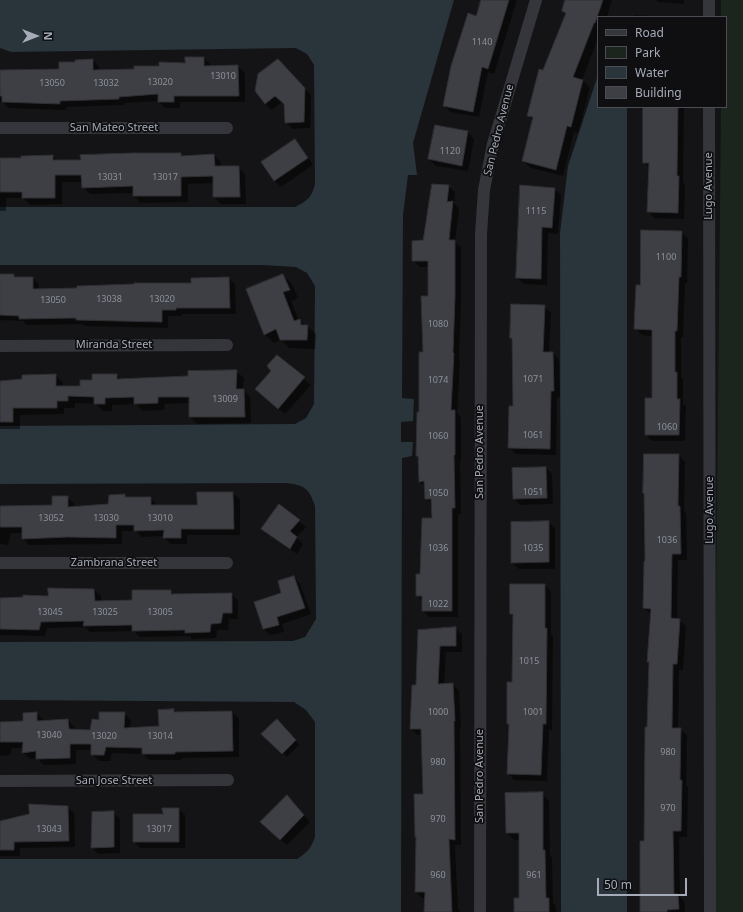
<!DOCTYPE html>
<html>
<head>
<meta charset="utf-8">
<style>
	body { margin:0 }
	#map { position:relative; width:743px; height:912px; overflow:hidden; background:#141416; font-family:"Noto Sans",sans-serif }
	canvas { display:block }
	.legend { position:absolute; left:597px; top:16px; width:130px; height:92px; box-sizing:border-box; background:#0f0f11; border:1px solid #4b4d54; margin:0; padding:5px 7px; list-style:none; font-size:12px; color:#a5abb8 }
	.legend li { display:flex; align-items:center; gap:8px; height:20px }
	.legend b { width:20px; border:1px solid #4b4d54 }
	.north { position:absolute; left:16px; top:16px; width:40px; height:40px; -webkit-text-stroke:3px #0f0f11; paint-order:stroke; rotate:90deg; font-size:11px; font-weight:700; line-height:16px; text-align:center; color:#a5abb8 }
	.north::after { content:''; display:block; margin:auto; width:14px; height:18px; background:#a5abb8; clip-path:polygon(50% 0,100% 100%,50% 72%,0 100%) }
	.scale { position:absolute; left:597px; top:878px; width:90px; height:18px; box-sizing:border-box; border:2px solid #a5abb8; border-top:0; padding-left:5px; font-size:12px; line-height:14px; white-space:nowrap; color:#a5abb8; -webkit-text-stroke:3px #0f0f11; paint-order:stroke }
</style>
</head>
<body>
<div id="map">
<canvas width="743" height="912"></canvas>
<ul class="legend">
<li><b style="height:5px;background:#35363c"></b>Road</li>
<li><b style="height:11px;background:#1c251d"></b>Park</li>
<li><b style="height:11px;background:#29343b"></b>Water</li>
<li><b style="height:11px;background:#3e3f44"></b>Building</li>
</ul>
<div class="north">N</div>
<div class="scale">50 m</div>
</div>
<script>
const ctx = document.querySelector('canvas').getContext('2d');
ctx.lineJoin = 'round';
function fillPath(path, color) { ctx.fillStyle = color; ctx.fill(path, 'evenodd'); }
function stroke(path, color, width, dash) { ctx.strokeStyle = color; ctx.lineWidth = width; ctx.lineCap = dash ? 'butt' : 'round'; ctx.setLineDash(dash || []); ctx.stroke(path); }
function drawText(font, color, halo, rows, align = 'center') {
  ctx.font = font + ' "Noto Sans",sans-serif'; ctx.lineWidth = 3.5; ctx.setLineDash([]); ctx.textBaseline = 'middle'; ctx.strokeStyle = halo; ctx.fillStyle = color; for (const [text, x, y, turn = 0] of rows) {
    ctx.save(); ctx.translate(x, y); ctx.rotate((+turn || 0) * Math.PI / 180); ctx.textAlign = isNaN(turn) ? turn : align; if (halo) ctx.strokeText(text, 0, 0); ctx.fillText(text, 0, 0); ctx.restore();
  }
}
const green = new Path2D(`
	M 721,0 L 743,0 L 743,912 L 713,912 L 721,107 L 726,107 L 726,17 L 721,17 Z`);
const water = new Path2D(`
	M 0,0 L 454,0 L 413,143 L 417,175 L 408,175 L 403,215 L 402,398 L 414,399 L 413,421 L 401,422 L 401,442 L 413,442 L 412,456 L 402,458 L 401,912 L 0,912 L 0,859 L 297,859 C 307,853 311,848 315,837 L 315,722 L 306,710 L 294,702 L 0,700 L 0,642 L 293,641 L 305,637 L 316,619 L 315,506 C 309,488 304,485 286,483 L 0,484 L 0,426 L 295,424 L 306,418 L 314,404 L 315,286 L 307,273 L 296,267 L 262,265 L 0,265 L 0,207 L 295,207 C 307,201 312,197 315,184 L 314,65 L 307,54 L 296,48 L 11,52 L 0,48 Z
	M 598,75 L 598,107 L 627,107 L 627,912 L 561,912 L 560,233 L 568,166 Z`);
const shadow = new Path2D(`
	M 482,0 L 517,0 L 494,74 L 488,72 L 479,117 L 450,112 L 444,105 L 477,17 Z
	M 566,0 L 612,0 L 607,17 L 598,17 L 598,38 L 582,80 L 590,88 L 578,133 L 574,132 L 563,176 L 531,168 L 523,161 L 533,120 L 528,115 L 566,14 L 563,11 Z
	M 656,0 L 684,0 L 684,4 L 658,2 Z
	M 634,15 L 677,17 L 634,17 Z
	M 204,58 L 210,64 L 210,67 L 238,66 L 245,73 L 245,102 L 180,102 L 180,108 L 165,108 L 159,101 L 125,103 L 125,105 L 66,107 L 66,110 L 9,108 L 3,102 L 0,102 L 0,71 L 60,70 L 76,63 L 93,60 L 99,67 L 99,71 L 135,70 L 186,64 Z
	M 284,67 L 311,95 L 310,128 L 293,129 L 286,122 L 285,105 L 282,102 L 272,110 L 265,104 Z
	M 639,107 L 684,107 L 683,182 L 685,184 L 684,219 L 654,218 L 648,211 L 650,168 L 644,162 L 644,112 Z
	M 436,126 L 468,132 L 474,139 L 468,171 L 436,166 L 429,159 Z
	M 295,140 L 301,147 L 313,165 L 281,187 L 275,181 L 262,162 Z
	M 180,154 L 183,157 L 214,155 L 221,162 L 221,167 L 238,167 L 245,174 L 246,204 L 221,204 L 214,197 L 214,183 L 188,184 L 188,202 L 141,203 L 134,196 L 134,193 L 90,194 L 83,187 L 82,182 L 62,182 L 62,204 L 30,205 L 24,198 L 6,198 L 6,211 L 0,211 L 0,159 L 22,159 L 22,157 L 53,156 L 58,161 L 82,161 Z
	M 448,186 L 455,192 L 454,203 L 459,209 L 455,242 L 461,247 L 461,303 L 459,359 L 460,361 L 457,413 L 461,417 L 461,461 L 460,461 L 461,514 L 458,514 L 458,617 L 430,617 L 423,611 L 423,602 L 417,595 L 433,519 L 432,505 L 426,498 L 426,487 L 420,482 L 419,458 L 417,456 L 418,413 L 420,413 L 424,353 L 429,297 L 429,267 L 420,267 L 413,260 L 424,241 Z
	M 554,189 L 561,195 L 558,234 L 548,233 L 547,285 L 524,284 L 517,278 Z
	M 682,232 L 688,239 L 687,283 L 685,283 L 683,337 L 681,337 L 681,377 L 683,380 L 683,404 L 686,406 L 685,441 L 652,441 L 646,435 L 653,399 L 653,336 L 642,335 L 636,329 L 640,286 Z
	M 0,275 L 13,275 L 16,278 L 33,278 L 39,284 L 39,290 L 192,284 L 228,278 L 235,284 L 236,314 L 182,314 L 182,316 L 168,316 L 168,328 L 84,326 L 82,324 L 26,325 L 23,321 L 0,320 Z
	M 283,275 L 292,284 L 298,298 L 291,301 L 299,321 L 306,326 L 308,326 L 316,334 L 315,349 L 289,348 L 281,340 L 274,343 L 265,335 L 247,290 Z
	M 544,306 L 551,313 L 549,353 L 553,353 L 559,359 L 560,397 L 557,397 L 556,455 L 516,454 L 510,448 L 514,407 L 513,340 L 511,338 Z
	M 277,357 L 311,385 L 285,414 L 263,395 Z
	M 236,371 L 244,378 L 243,390 L 250,397 L 251,423 L 198,424 L 190,417 L 190,403 L 165,404 L 164,410 L 142,411 L 136,404 L 112,405 L 112,411 L 103,411 L 96,404 L 75,403 L 75,408 L 64,408 L 64,414 L 20,415 L 20,429 L 0,429 L 0,382 L 55,375 L 63,382 L 63,387 L 81,387 L 93,381 L 116,375 L 121,379 L 189,377 Z
	M 679,455 L 685,462 L 684,511 L 686,513 L 687,560 L 678,560 L 677,620 L 679,620 L 686,626 L 683,670 L 679,670 L 678,729 L 680,729 L 687,735 L 686,785 L 688,787 L 687,837 L 679,837 L 680,897 L 684,901 L 685,912 L 641,912 L 645,842 L 650,663 L 648,662 L 651,614 L 644,608 L 646,562 Z
	M 546,468 L 552,474 L 553,504 L 520,505 L 514,498 Z
	M 198,493 L 233,493 L 240,500 L 240,535 L 187,535 L 187,544 L 171,544 L 164,538 L 164,536 L 142,537 L 136,531 L 122,531 L 122,544 L 29,545 L 23,538 L 23,533 L 11,533 L 8,545 L 0,544 L 0,507 L 53,506 L 67,497 L 74,503 L 74,507 L 109,505 L 124,495 L 127,498 L 151,498 L 157,505 L 157,506 L 198,506 Z
	M 279,505 L 306,527 L 296,537 L 303,544 L 297,554 L 269,535 L 262,529 Z
	M 549,522 L 555,529 L 555,569 L 519,569 L 512,563 Z
	M 294,577 L 300,584 L 311,614 L 282,624 L 284,632 L 270,635 L 264,629 L 256,603 L 282,594 Z
	M 545,585 L 551,592 L 551,634 L 553,636 L 552,730 L 549,730 L 547,781 L 514,780 L 508,773 L 513,683 L 514,616 L 512,614 Z
	M 94,590 L 101,596 L 101,602 L 133,601 L 170,591 L 174,595 L 232,594 L 238,601 L 238,619 L 229,619 L 228,630 L 217,630 L 216,638 L 192,639 L 190,636 L 140,637 L 134,631 L 90,632 L 85,627 L 47,628 L 45,636 L 0,635 L 0,599 L 49,597 Z
	M 455,628 L 462,634 L 462,652 L 446,652 L 444,685 L 453,684 L 459,691 L 461,727 L 460,727 L 461,845 L 455,845 L 458,909 L 460,912 L 424,912 L 426,898 L 422,898 L 416,892 L 424,795 L 422,735 L 418,735 L 411,729 L 417,686 L 419,631 Z
	M 174,710 L 177,713 L 232,712 L 239,718 L 239,757 L 181,758 L 181,760 L 149,760 L 143,754 L 112,753 L 110,761 L 99,761 L 92,754 L 92,750 L 76,750 L 76,764 L 44,765 L 37,758 L 30,759 L 23,753 L 24,748 L 12,748 L 10,755 L 0,756 L 0,723 L 24,722 L 37,713 L 43,720 L 43,722 L 68,720 L 74,727 L 75,730 L 91,731 L 100,721 L 124,713 L 131,720 L 130,729 L 160,727 Z
	M 281,724 L 299,745 L 287,757 L 263,734 Z
	M 542,793 L 549,801 L 550,856 L 552,858 L 553,903 L 556,906 L 556,912 L 515,912 L 520,899 L 520,840 L 514,840 L 507,833 Z
	M 293,803 L 310,822 L 287,845 L 267,828 Z
	M 67,807 L 74,813 L 75,847 L 20,848 L 20,856 L 0,856 L 0,820 L 2,821 Z
	M 179,809 L 185,815 L 185,848 L 140,848 L 134,841 L 164,815 Z
	M 113,812 L 120,819 L 120,853 L 98,854 L 92,848 L 93,813 Z`);
const building = new Path2D(`
	M 481,0 L 509,0 L 488,69 L 482,67 L 473,112 L 443,106 L 451,66 L 468,13 L 476,16 Z
	M 565,0 L 603,0 L 595,23 L 594,23 L 573,77 L 583,80 L 571,127 L 567,126 L 556,170 L 522,161 L 533,117 L 527,116 L 539,69 L 543,70 L 566,13 L 562,11 Z
	M 185,57 L 204,57 L 204,66 L 238,65 L 239,96 L 174,96 L 174,102 L 158,102 L 158,94 L 119,97 L 119,99 L 60,101 L 60,104 L 2,102 L 2,96 L 0,96 L 0,70 L 59,69 L 59,62 L 75,62 L 75,60 L 93,59 L 93,70 L 134,69 L 134,66 L 159,66 L 159,62 L 185,63 Z
	M 278,59 L 305,88 L 304,122 L 285,123 L 284,104 L 275,96 L 265,104 L 255,91 L 258,74 Z
	M 643,107 L 678,107 L 677,176 L 679,176 L 678,213 L 647,212 L 649,163 L 643,163 Z
	M 435,125 L 468,131 L 462,166 L 428,159 Z
	M 295,139 L 308,158 L 274,181 L 261,162 Z
	M 133,153 L 181,153 L 181,156 L 214,154 L 215,166 L 239,166 L 240,197 L 213,197 L 213,176 L 181,177 L 181,196 L 133,196 L 133,186 L 82,188 L 81,175 L 55,175 L 55,198 L 22,198 L 22,192 L 0,192 L 0,158 L 21,158 L 21,156 L 53,155 L 53,160 L 81,160 L 80,155 Z
	M 432,184 L 449,185 L 447,202 L 453,201 L 449,240 L 455,240 L 455,296 L 453,353 L 454,353 L 451,410 L 455,410 L 455,455 L 454,455 L 455,508 L 452,508 L 452,611 L 422,611 L 422,596 L 416,596 L 416,574 L 420,574 L 422,518 L 432,518 L 431,499 L 425,499 L 424,481 L 419,482 L 418,456 L 416,456 L 417,412 L 419,412 L 419,352 L 423,352 L 421,296 L 428,296 L 428,261 L 412,261 L 412,241 L 423,240 Z
	M 520,185 L 555,188 L 552,228 L 542,227 L 541,279 L 516,278 Z
	M 641,230 L 682,231 L 681,277 L 679,277 L 677,331 L 675,331 L 675,372 L 677,372 L 677,399 L 680,399 L 679,435 L 645,435 L 645,398 L 652,398 L 652,330 L 634,329 L 636,285 L 640,285 Z
	M 0,274 L 14,274 L 14,277 L 33,277 L 33,289 L 77,288 L 77,286 L 134,284 L 134,283 L 191,283 L 191,278 L 229,277 L 230,308 L 176,308 L 176,310 L 162,310 L 162,322 L 76,320 L 76,318 L 19,319 L 19,316 L 0,315 Z
	M 283,274 L 290,290 L 283,292 L 294,321 L 300,319 L 301,325 L 308,325 L 307,340 L 280,340 L 276,329 L 264,335 L 246,289 Z
	M 511,304 L 545,305 L 543,352 L 553,352 L 554,391 L 551,391 L 550,449 L 508,448 L 509,406 L 513,406 L 512,338 L 510,338 Z
	M 277,355 L 305,377 L 278,409 L 255,389 L 271,371 L 267,366 Z
	M 237,370 L 236,389 L 244,389 L 245,417 L 189,417 L 189,397 L 158,397 L 158,403 L 134,404 L 134,397 L 105,398 L 105,404 L 94,404 L 94,397 L 68,396 L 68,401 L 57,401 L 57,408 L 13,408 L 13,422 L 0,422 L 0,381 L 22,379 L 22,375 L 56,374 L 56,386 L 80,386 L 80,380 L 92,380 L 92,374 L 117,374 L 117,379 L 188,376 L 188,371 Z
	M 644,454 L 679,454 L 678,506 L 680,506 L 681,554 L 672,554 L 671,618 L 680,619 L 677,664 L 673,664 L 672,728 L 681,728 L 680,780 L 682,780 L 681,831 L 673,831 L 674,894 L 678,894 L 679,909 L 667,910 L 667,912 L 640,912 L 640,841 L 644,841 L 645,727 L 647,727 L 649,662 L 647,662 L 651,609 L 643,608 L 644,561 L 645,561 L 644,493 L 643,493 Z
	M 546,467 L 547,498 L 513,499 L 512,468 Z
	M 197,492 L 233,492 L 234,529 L 181,529 L 181,538 L 163,538 L 164,530 L 134,531 L 134,525 L 116,525 L 116,538 L 68,537 L 22,539 L 22,527 L 0,527 L 0,506 L 52,505 L 52,496 L 68,496 L 68,507 L 108,504 L 109,495 L 125,494 L 125,497 L 151,497 L 151,505 L 197,505 Z
	M 279,504 L 300,520 L 290,531 L 297,537 L 290,549 L 261,529 Z
	M 549,521 L 549,562 L 511,563 L 511,522 Z
	M 294,576 L 305,608 L 277,617 L 279,625 L 263,629 L 254,602 L 281,593 L 278,581 Z
	M 510,584 L 545,584 L 545,628 L 547,628 L 546,724 L 543,724 L 541,775 L 507,774 L 509,724 L 507,724 L 507,682 L 512,682 L 513,614 L 510,614 Z
	M 48,588 L 94,589 L 95,601 L 132,600 L 132,590 L 171,590 L 171,594 L 232,593 L 232,613 L 223,613 L 221,623 L 211,624 L 210,632 L 185,633 L 185,630 L 132,631 L 132,625 L 83,626 L 84,621 L 41,622 L 39,630 L 0,629 L 0,598 L 23,597 L 23,595 L 48,596 Z
	M 456,627 L 456,646 L 440,646 L 438,684 L 453,683 L 455,721 L 454,721 L 455,840 L 449,839 L 452,912 L 424,912 L 425,892 L 415,892 L 416,837 L 415,837 L 414,794 L 423,794 L 421,729 L 410,729 L 412,685 L 416,685 L 418,630 Z
	M 174,709 L 174,712 L 232,711 L 233,751 L 175,752 L 175,754 L 142,754 L 142,748 L 106,747 L 104,755 L 91,755 L 91,744 L 70,744 L 70,758 L 36,759 L 36,751 L 22,753 L 23,742 L 0,742 L 0,722 L 23,721 L 23,713 L 37,712 L 37,721 L 68,719 L 69,729 L 90,730 L 92,719 L 99,720 L 99,712 L 125,712 L 124,728 L 159,726 L 158,710 Z
	M 277,719 L 296,740 L 282,754 L 261,734 Z
	M 543,792 L 543,850 L 545,850 L 546,898 L 549,898 L 549,912 L 514,912 L 514,898 L 519,898 L 519,833 L 506,833 L 505,793 Z
	M 287,795 L 304,815 L 280,840 L 260,822 Z
	M 29,804 L 68,806 L 69,841 L 14,842 L 14,850 L 0,850 L 0,821 L 29,814 Z
	M 162,808 L 179,808 L 179,842 L 133,842 L 133,814 L 163,814 Z
	M 114,811 L 114,847 L 91,848 L 92,812 Z`);
const minor = new Path2D(`
	M 709,0 L 709,17
	M 709,107 L 710,912
	M 0,128 L 227,128
	M 0,346 L 227,345
	M 0,563 L 227,563
	M 0,781 L 228,780
	M 480,912 L 481,234 L 484,190 L 493,144 L 536,0`);
const numberNames = [
	["1140",482,42],
	["13010",223,76],
	["13020",160,82],
	["13050",52,83],
	["13032",106,83],
	["1120",450,151],
	["13031",110,177],
	["13017",165,177],
	["1115",536,211],
	["1100",666,257],
	["13038",109,299],
	["13020",162,299],
	["13050",53,300],
	["1080",438,324],
	["1071",533,379],
	["1074",438,380],
	["13009",225,399],
	["1060",667,427],
	["1061",533,435],
	["1060",438,436],
	["1051",533,492],
	["1050",438,493],
	["13052",51,518],
	["13030",106,518],
	["13010",160,518],
	["1036",667,540],
	["1036",438,548],
	["1035",533,548],
	["1022",438,604],
	["13045",50,612],
	["13025",105,612],
	["13005",160,612],
	["1015",529,661],
	["1000",438,712],
	["1001",533,712],
	["13040",49,735],
	["13020",104,736],
	["13014",160,736],
	["980",668,752],
	["980",438,762],
	["970",668,808],
	["970",438,819],
	["13043",49,829],
	["13017",159,829],
	["960",438,875],
	["961",534,875]
];
const streetNames = [
	["San Mateo Street",114,128],
	["San Pedro Avenue",499,130,-76],
	["Lugo Avenue",709,186,-90],
	["Miranda Street",114,345],
	["San Pedro Avenue",480,452,-90],
	["Lugo Avenue",710,510,-90],
	["Zambrana Street",114,563],
	["San Pedro Avenue",480,776,-90],
	["San Jose Street",114,781]
];
fillPath(green, '#1c251d');
fillPath(water, '#29343b');
fillPath(shadow, '#0007');
fillPath(building, '#3e3f44');
stroke(building, '#2e2e33', 1);
stroke(minor, '#35363c', 12);
drawText('9px', '#8b909b', null, numberNames);
drawText('11px', '#a5abb8', '#0f0f11', streetNames);
</script>
</body>
</html>
